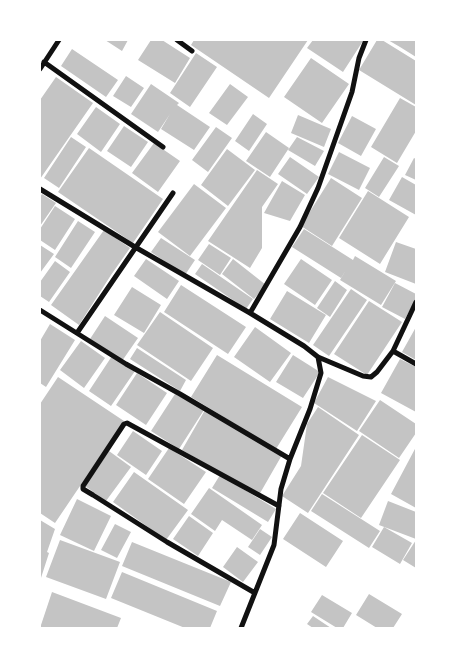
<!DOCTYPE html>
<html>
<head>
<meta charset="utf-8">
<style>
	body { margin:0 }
	#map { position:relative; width:456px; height:668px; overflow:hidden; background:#fff; font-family:"Archivo Narrow",sans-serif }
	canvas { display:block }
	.frame { position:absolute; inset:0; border:41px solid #fff; pointer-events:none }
</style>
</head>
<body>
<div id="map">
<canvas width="456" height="668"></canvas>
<div class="frame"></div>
</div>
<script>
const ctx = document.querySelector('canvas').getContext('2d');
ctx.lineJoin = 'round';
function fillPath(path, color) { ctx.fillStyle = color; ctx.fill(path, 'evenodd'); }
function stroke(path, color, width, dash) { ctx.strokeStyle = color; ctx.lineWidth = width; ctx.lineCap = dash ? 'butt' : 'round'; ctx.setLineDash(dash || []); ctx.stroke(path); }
const building = new Path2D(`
	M 105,40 L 128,40 L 122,51 Z
	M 151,40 L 162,40 L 190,58 L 175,83 L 138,60 Z
	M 194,40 L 308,40 L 269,98 L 191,45 Z
	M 313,40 L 361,40 L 363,41 L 343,72 L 307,48 Z
	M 377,40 L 382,40 L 416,61 L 416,105 L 359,70 Z
	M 388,40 L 416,40 L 416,57 L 400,47 Z
	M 72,49 L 118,80 L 106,97 L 61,66 Z
	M 196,53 L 217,67 L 190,107 L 170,93 Z
	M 311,58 L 349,84 L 322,123 L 284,97 Z
	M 126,76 L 144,88 L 131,107 L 113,96 Z
	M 56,77 L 93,103 L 40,179 L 40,100 Z
	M 151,84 L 179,103 L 177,105 L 210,127 L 194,150 L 161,129 L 170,114 L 158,132 L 131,114 Z
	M 230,84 L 248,97 L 227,125 L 209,113 Z
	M 400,98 L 416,107 L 416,131 L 397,163 L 371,147 Z
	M 96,107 L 120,124 L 101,152 L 77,134 Z
	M 253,114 L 267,124 L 249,151 L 235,141 Z
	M 298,115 L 331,129 L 324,147 L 291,133 Z
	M 352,116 L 376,129 L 361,156 L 338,143 Z
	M 124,126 L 148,142 L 131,167 L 107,151 Z
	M 216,127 L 232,138 L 208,172 L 192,160 Z
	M 266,132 L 289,148 L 270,177 L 246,161 Z
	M 71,137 L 86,147 L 59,188 L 44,178 Z
	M 297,137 L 324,151 L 315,166 L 288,150 Z
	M 154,143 L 180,161 L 158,192 L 132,173 Z
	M 89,148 L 163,199 L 133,243 L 58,192 Z
	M 227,149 L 255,170 L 228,206 L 201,185 Z
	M 339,152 L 370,168 L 359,190 L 328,174 Z
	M 290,157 L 319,177 L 307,194 L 278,174 Z
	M 384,157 L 399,166 L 379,197 L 365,188 Z
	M 414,158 L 416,159 L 416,180 L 405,175 Z
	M 257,170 L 278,184 L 262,207 L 262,248 L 250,268 L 208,241 Z
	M 402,177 L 416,185 L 416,215 L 389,200 Z
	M 331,178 L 362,198 L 332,246 L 301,226 Z
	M 282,181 L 305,195 L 290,221 L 264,213 Z
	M 194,184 L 226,208 L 190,256 L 158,232 Z
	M 368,191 L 409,217 L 380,264 L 339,238 Z
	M 42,194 L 56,203 L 40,226 L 40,197 Z
	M 55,206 L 75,219 L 55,250 L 40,240 L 40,229 Z
	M 78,221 L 95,232 L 71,268 L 55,257 Z
	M 304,229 L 353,260 L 355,256 L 396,281 L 381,305 L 340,280 L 346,270 L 341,278 L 292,247 Z
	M 104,230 L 130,248 L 111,275 L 79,325 L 51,305 Z
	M 161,238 L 195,260 L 185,275 L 151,252 Z
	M 396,242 L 416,249 L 416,284 L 385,272 Z
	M 209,244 L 231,258 L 220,275 L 198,260 Z
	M 40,245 L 54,254 L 40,273 Z
	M 146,259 L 179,281 L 167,299 L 134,276 Z
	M 233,259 L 266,285 L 254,299 L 222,274 Z
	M 301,259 L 332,280 L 315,305 L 284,284 Z
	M 55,261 L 70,272 L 49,302 L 40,296 L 40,282 Z
	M 202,264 L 253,299 L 246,309 L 195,274 Z
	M 335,281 L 347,290 L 330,317 L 317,308 Z
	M 395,283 L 416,294 L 416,298 L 405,319 L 382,307 Z
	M 181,285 L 246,327 L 228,354 L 164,312 Z
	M 132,287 L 161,305 L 144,333 L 114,315 Z
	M 351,289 L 367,300 L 329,356 L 313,345 Z
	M 287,291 L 326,315 L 309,343 L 270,319 Z
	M 369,301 L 402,322 L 367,375 L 334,354 Z
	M 160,312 L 213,348 L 191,381 L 137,345 Z
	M 105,316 L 138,338 L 122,361 L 90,339 Z
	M 50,324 L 75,340 L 46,387 L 40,383 L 40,341 Z
	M 255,327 L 291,353 L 270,382 L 234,357 Z
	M 416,327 L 416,360 L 402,352 Z
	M 81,341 L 105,358 L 84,388 L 60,370 Z
	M 137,348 L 186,380 L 180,391 L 130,359 Z
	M 217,355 L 302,407 L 276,449 L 191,397 Z
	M 293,355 L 320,372 L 303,398 L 276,382 Z
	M 112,356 L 135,371 L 111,406 L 89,391 Z
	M 400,359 L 416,367 L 416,412 L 381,393 Z
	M 137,373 L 167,393 L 146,425 L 116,405 Z
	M 58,377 L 124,421 L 55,523 L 40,513 L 40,404 Z
	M 328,377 L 376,401 L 357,431 L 314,403 Z
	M 175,394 L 204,410 L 179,449 L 151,431 Z
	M 380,400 L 416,424 L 416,433 L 399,458 L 359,431 Z
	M 318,407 L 359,435 L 308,513 L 282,496 L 301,466 L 307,424 Z
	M 205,410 L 282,455 L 259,495 L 182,450 Z
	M 133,431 L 162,451 L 146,475 L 117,455 Z
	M 362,435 L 400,460 L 361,518 L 323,493 Z
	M 416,447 L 416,508 L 391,494 Z
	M 169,448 L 206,472 L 184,504 L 148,479 Z
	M 109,451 L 131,467 L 106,501 L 85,486 Z
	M 134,472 L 188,510 L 166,540 L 113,502 Z
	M 220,475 L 276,509 L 268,522 L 212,488 Z
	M 209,488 L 262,525 L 252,540 L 222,520 L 215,531 L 191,514 Z
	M 322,494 L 380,531 L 369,548 L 311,511 Z
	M 77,499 L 111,516 L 94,551 L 60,535 Z
	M 388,501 L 416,512 L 416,539 L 379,525 Z
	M 300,513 L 343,541 L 326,567 L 283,539 Z
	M 189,516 L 213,533 L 198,556 L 173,539 Z
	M 40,520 L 55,529 L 47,552 L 49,553 L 40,581 Z
	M 115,524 L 131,532 L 117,558 L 101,550 Z
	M 384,527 L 412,543 L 400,564 L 372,547 Z
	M 260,529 L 272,537 L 260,555 L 248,547 Z
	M 60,540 L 120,562 L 106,599 L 46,577 Z
	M 416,540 L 416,568 L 403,560 Z
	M 132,542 L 231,582 L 220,606 L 122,566 Z
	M 237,547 L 258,562 L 243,582 L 223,567 Z
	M 122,572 L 217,611 L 210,628 L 185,628 L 111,598 Z
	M 52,592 L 121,618 L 117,628 L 40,628 Z
	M 369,594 L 402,614 L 393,628 L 377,628 L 356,615 Z
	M 322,595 L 352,613 L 343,628 L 337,628 L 311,612 Z
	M 313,616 L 331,628 L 313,628 L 307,624 Z`);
const minor = new Path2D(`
	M 177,40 L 192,51
	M 44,62 L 163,147
	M 40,69 L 59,40
	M 40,189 L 135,247 L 250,313 L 304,346 L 318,357 L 321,373 L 310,409 L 290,459 L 281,489 L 274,545 L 241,628
	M 40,310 L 126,364 L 180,394 L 290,459
	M 250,313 L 300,227 L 318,188 L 352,92 L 359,58 L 366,40
	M 77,333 L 173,193
	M 393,351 L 416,302
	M 318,357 L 363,376 L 371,377 L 377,372 L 393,351 L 416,364
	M 255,593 L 167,542 L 93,495 L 83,489 L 83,486 L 124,424 L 127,423 L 279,506`);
fillPath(building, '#c4c4c4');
stroke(minor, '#111', 5);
</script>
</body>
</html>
